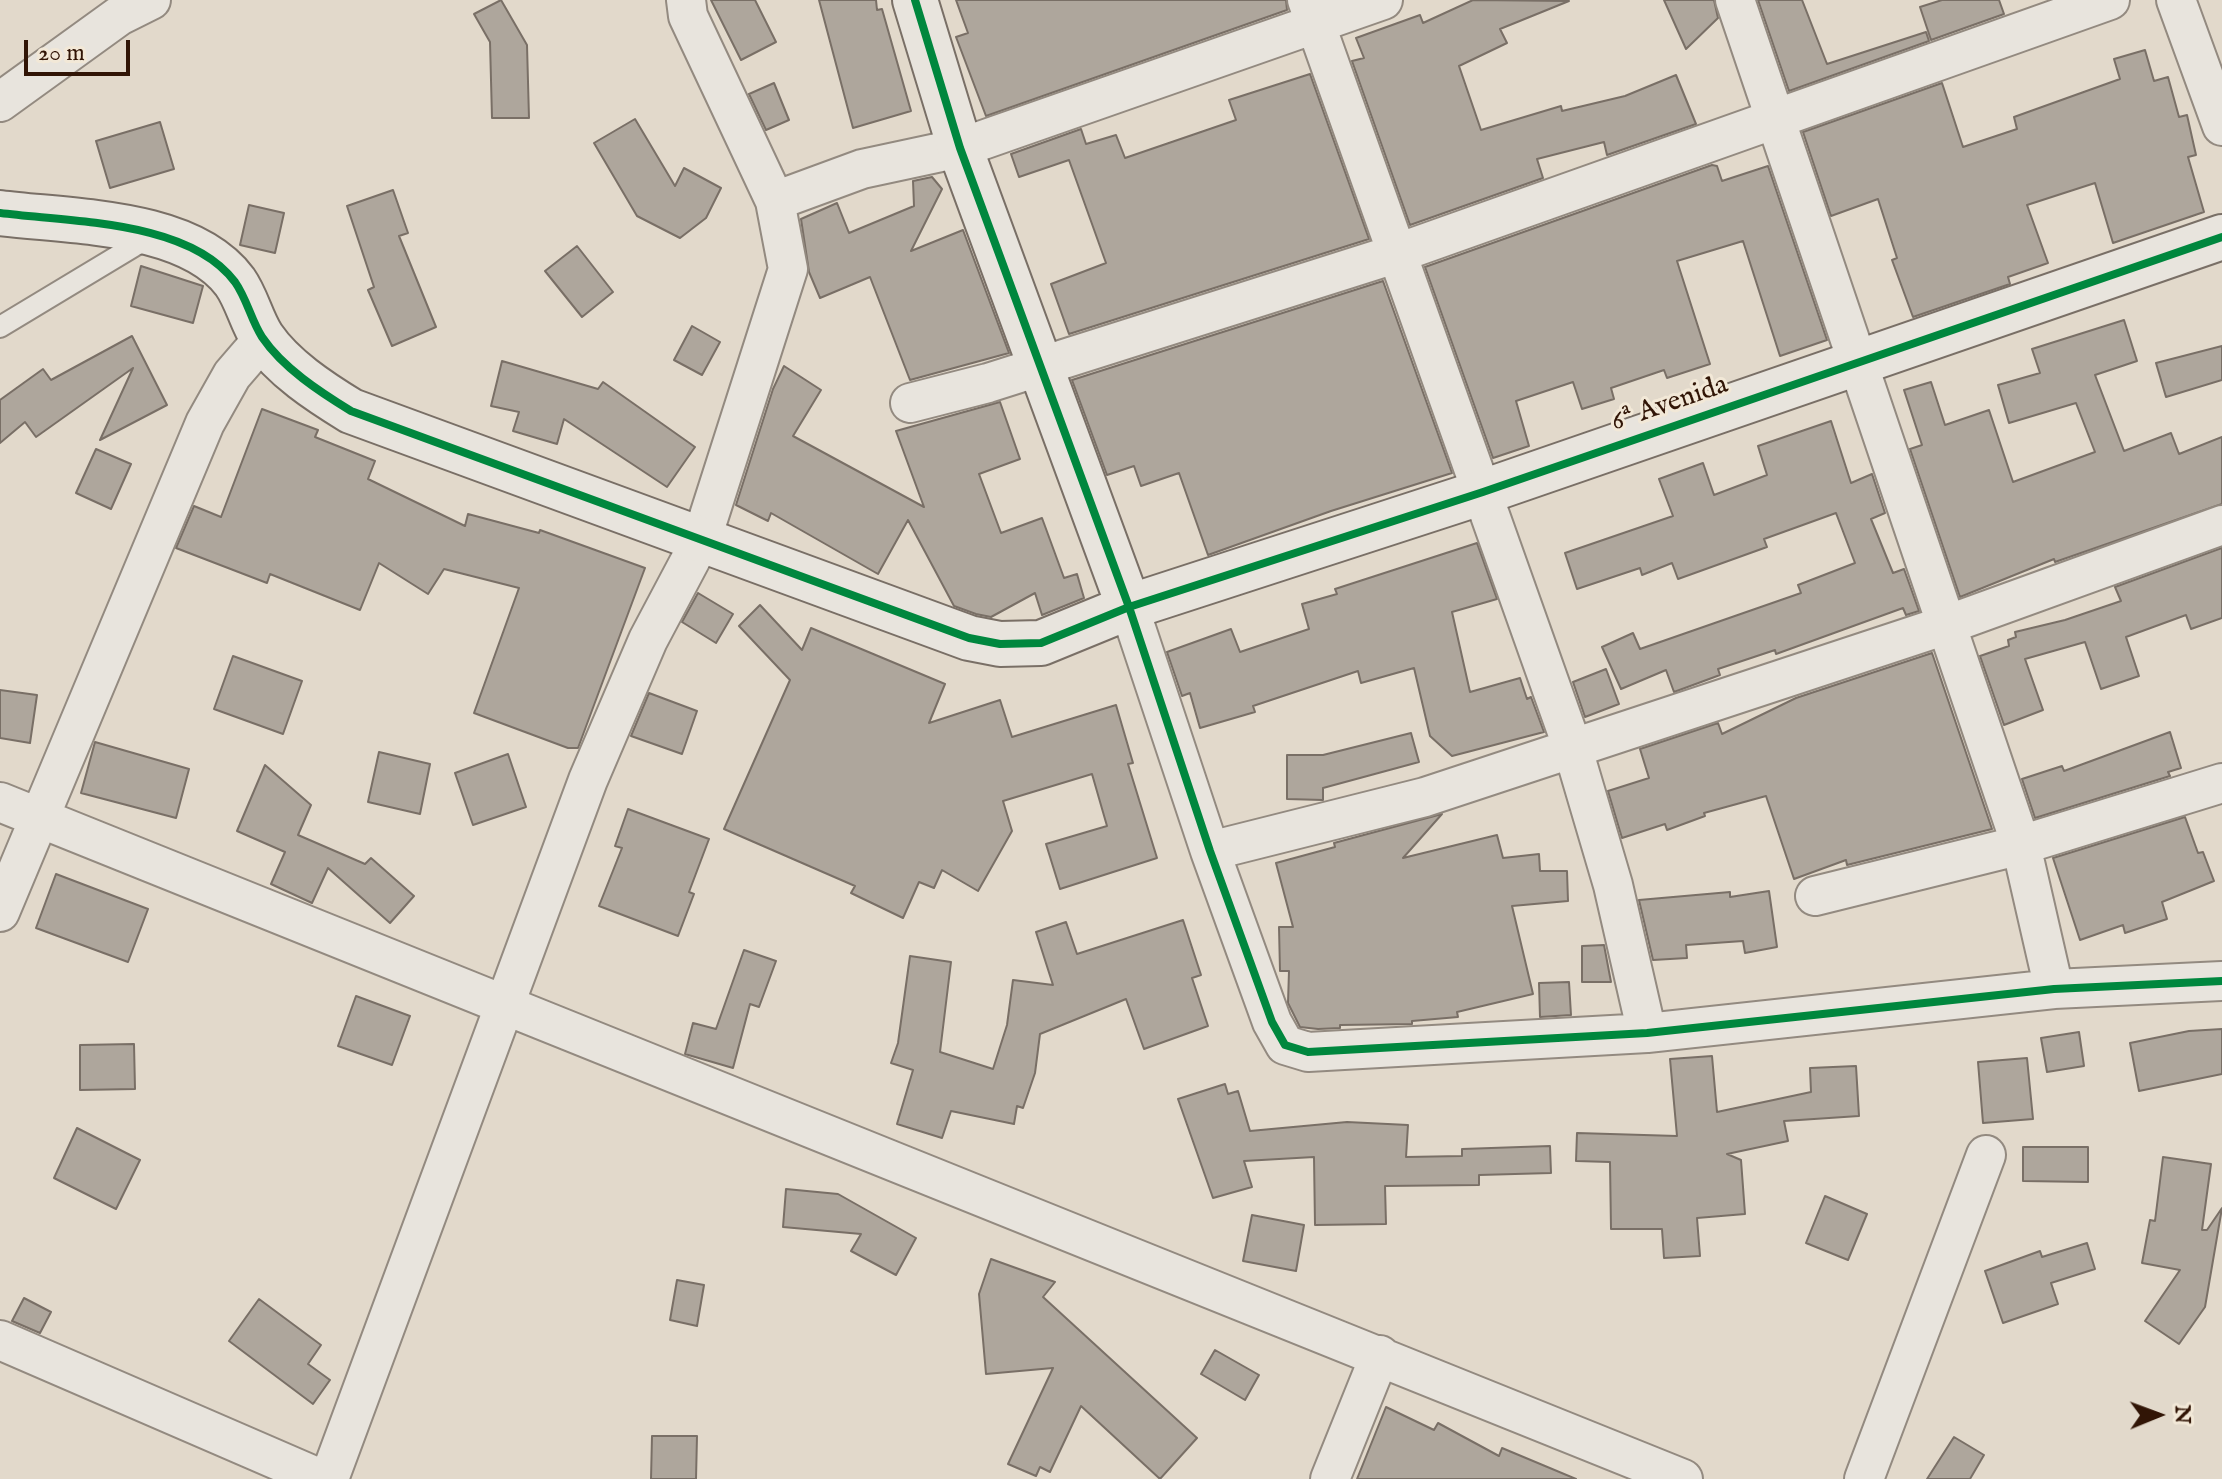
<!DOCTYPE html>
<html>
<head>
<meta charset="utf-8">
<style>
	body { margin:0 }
	#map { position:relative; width:2222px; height:1479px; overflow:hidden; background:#e2d9cb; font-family:"IM FELL English",serif }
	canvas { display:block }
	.north { position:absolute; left:2118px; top:1375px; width:80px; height:80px; -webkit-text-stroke:6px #f2e8d7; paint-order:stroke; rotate:89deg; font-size:22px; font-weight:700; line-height:32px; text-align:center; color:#311506 }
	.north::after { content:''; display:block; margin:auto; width:28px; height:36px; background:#311506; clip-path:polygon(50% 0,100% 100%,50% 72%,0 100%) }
	.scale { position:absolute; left:24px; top:40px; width:106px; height:36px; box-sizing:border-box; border:4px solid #311506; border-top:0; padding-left:10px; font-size:24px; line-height:28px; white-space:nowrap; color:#311506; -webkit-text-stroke:6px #f2e8d7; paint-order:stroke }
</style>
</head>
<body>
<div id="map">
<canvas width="2222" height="1479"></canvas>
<div class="north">N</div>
<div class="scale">20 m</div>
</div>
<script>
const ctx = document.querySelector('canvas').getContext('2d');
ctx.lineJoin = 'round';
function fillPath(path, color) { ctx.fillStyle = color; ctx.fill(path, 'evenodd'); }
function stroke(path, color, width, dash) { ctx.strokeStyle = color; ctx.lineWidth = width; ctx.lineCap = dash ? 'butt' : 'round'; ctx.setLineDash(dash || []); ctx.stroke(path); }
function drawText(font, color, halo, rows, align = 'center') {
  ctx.font = font + ' "IM FELL English",serif'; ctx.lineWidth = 6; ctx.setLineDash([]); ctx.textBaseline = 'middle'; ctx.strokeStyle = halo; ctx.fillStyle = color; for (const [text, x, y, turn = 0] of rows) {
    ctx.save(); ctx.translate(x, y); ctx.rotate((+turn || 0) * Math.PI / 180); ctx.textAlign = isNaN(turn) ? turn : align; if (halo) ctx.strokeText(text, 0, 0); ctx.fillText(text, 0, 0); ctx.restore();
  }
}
const building = new Path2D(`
	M 501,0 L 527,45 L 529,118 L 492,118 L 490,42 L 474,14 Z
	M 711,0 L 755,0 L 776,42 L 741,60 Z
	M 819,0 L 876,0 L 877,10 L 882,9 L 911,111 L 853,128 Z
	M 956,0 L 1286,0 L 1287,10 L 986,116 L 956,37 L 968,33 Z
	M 1473,0 L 1569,1 L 1500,29 L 1507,43 L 1459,66 L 1481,130 L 1561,106 L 1562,111 L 1625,96 L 1676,75 L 1696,124 L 1607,155 L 1604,142 L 1537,159 L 1543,178 L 1410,225 L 1352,61 L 1364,58 L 1356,38 L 1420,15 L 1423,23 Z
	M 1664,0 L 1714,0 L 1718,18 L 1686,49 Z
	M 1758,0 L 1802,0 L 1827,64 L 1926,32 L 1929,41 L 1789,91 Z
	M 1942,0 L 1999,0 L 2004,14 L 1931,40 L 1920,7 Z
	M 2145,50 L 2154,81 L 2168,77 L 2179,117 L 2187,115 L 2196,155 L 2188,157 L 2204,212 L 2113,243 L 2095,183 L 2027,205 L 2048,263 L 2008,277 L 2010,284 L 1913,317 L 1892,260 L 1897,258 L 1878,199 L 1831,216 L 1803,132 L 1942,83 L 1963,147 L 2017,129 L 2014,117 L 2120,79 L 2114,59 Z
	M 1310,74 L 1369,239 L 1069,334 L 1051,284 L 1106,263 L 1069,160 L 1019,177 L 1011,154 L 1081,129 L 1086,144 L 1116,135 L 1125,158 L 1236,120 L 1229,100 Z
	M 774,83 L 789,120 L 766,130 L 749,94 Z
	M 635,119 L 675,186 L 684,168 L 721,188 L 706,218 L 680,238 L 637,216 L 594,143 Z
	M 160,122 L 174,169 L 110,188 L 96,141 Z
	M 1712,165 L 1717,166 L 1722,181 L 1768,166 L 1827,340 L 1780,356 L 1743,241 L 1677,261 L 1710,364 L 1667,378 L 1664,370 L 1611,388 L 1614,399 L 1582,409 L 1573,382 L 1516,401 L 1529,446 L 1493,458 L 1425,267 Z
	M 932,177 L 942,189 L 911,251 L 963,230 L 1009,353 L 910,380 L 870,277 L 820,298 L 809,272 L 801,219 L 837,203 L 849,233 L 914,206 L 913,181 Z
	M 393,190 L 408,233 L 399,236 L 436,327 L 392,346 L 368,290 L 374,287 L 347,206 Z
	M 249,205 L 284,213 L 275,253 L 240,245 Z
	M 577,246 L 613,292 L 582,317 L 545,271 Z
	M 141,266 L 203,286 L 193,323 L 131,306 Z
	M 1383,281 L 1452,473 L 1331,511 L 1208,555 L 1179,473 L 1141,486 L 1134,466 L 1107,475 L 1072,380 Z
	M 2124,320 L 2137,361 L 2095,375 L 2124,451 L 2171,433 L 2179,454 L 2222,437 L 2222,504 L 2055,562 L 2054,559 L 1960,597 L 1910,449 L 1922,445 L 1904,390 L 1931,382 L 1945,425 L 1989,410 L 2013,482 L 2095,452 L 2076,403 L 2009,423 L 1998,385 L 2040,373 L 2032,349 Z
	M 692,326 L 720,342 L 702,375 L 674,360 Z
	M 132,336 L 167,405 L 100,440 L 133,368 L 36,437 L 25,422 L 0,443 L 0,400 L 43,369 L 51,380 Z
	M 2222,346 L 2222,380 L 2166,397 L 2156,363 Z
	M 502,361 L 598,389 L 603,382 L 695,447 L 667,487 L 564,419 L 557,444 L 513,431 L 519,412 L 491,406 Z
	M 784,366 L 821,390 L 793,436 L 924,507 L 896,431 L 1000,402 L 1020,459 L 979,474 L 1001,533 L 1042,518 L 1064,578 L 1077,574 L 1084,598 L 1042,615 L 1035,593 L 991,617 L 976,614 L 954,606 L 908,520 L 878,574 L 771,513 L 768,521 L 736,505 L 773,389 Z
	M 262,409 L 318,430 L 315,437 L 375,461 L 368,479 L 465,526 L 468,514 L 539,533 L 540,530 L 645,568 L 578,748 L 568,748 L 474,713 L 519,588 L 444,569 L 428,594 L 379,563 L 360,610 L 270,574 L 267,583 L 176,548 L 194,506 L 221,517 Z
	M 1831,421 L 1851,483 L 1872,474 L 1885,513 L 1871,519 L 1893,573 L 1904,569 L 1919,611 L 1906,615 L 1903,608 L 1776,654 L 1775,650 L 1718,669 L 1720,675 L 1674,692 L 1666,670 L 1621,689 L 1602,647 L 1633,633 L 1640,649 L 1801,593 L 1798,585 L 1855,563 L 1836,513 L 1764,539 L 1767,547 L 1678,579 L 1672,563 L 1642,575 L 1640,568 L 1577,589 L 1565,553 L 1673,516 L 1659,479 L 1703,463 L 1714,495 L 1767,475 L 1758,446 Z
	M 96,449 L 131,464 L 111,509 L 76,493 Z
	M 1477,543 L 1497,599 L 1452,612 L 1470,692 L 1520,678 L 1527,699 L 1531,697 L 1544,732 L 1452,756 L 1430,736 L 1414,668 L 1361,683 L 1358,671 L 1253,706 L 1255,712 L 1200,728 L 1190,693 L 1182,696 L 1167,652 L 1231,629 L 1240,652 L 1309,629 L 1302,604 L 1337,594 L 1335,589 Z
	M 2222,548 L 2222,618 L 2191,629 L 2186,615 L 2126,637 L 2139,676 L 2101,689 L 2085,642 L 2025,659 L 2043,710 L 2004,725 L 1980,656 L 2009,646 L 2008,640 L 2016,637 L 2015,632 L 2065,620 L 2121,601 L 2115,587 Z
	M 698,593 L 733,614 L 716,643 L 682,622 Z
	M 760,605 L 802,650 L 811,628 L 945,684 L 929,723 L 1000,700 L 1012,737 L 1116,705 L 1133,763 L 1128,764 L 1157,858 L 1060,889 L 1046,844 L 1107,826 L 1092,774 L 1003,801 L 1012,831 L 978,891 L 942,870 L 934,888 L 919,882 L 903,918 L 851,893 L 855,886 L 724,829 L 790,680 L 739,626 Z
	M 1932,653 L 1992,829 L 1847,865 L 1846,860 L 1794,879 L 1766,796 L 1704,813 L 1705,816 L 1667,830 L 1665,824 L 1622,838 L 1608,791 L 1649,778 L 1640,749 L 1718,723 L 1722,734 L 1796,698 Z
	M 233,656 L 302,681 L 283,734 L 214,709 Z
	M 1606,669 L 1619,704 L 1585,717 L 1573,682 Z
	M 0,690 L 37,695 L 30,743 L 0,738 Z
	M 649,693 L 697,711 L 682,754 L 631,736 Z
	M 2170,732 L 2181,768 L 2168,772 L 2170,776 L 2035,818 L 2022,779 L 2062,766 L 2064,771 Z
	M 1411,733 L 1419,762 L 1323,788 L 1323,800 L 1287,799 L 1287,755 L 1323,755 Z
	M 95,742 L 189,769 L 176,818 L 81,793 Z
	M 379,752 L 430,764 L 420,814 L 368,802 Z
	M 508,754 L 526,807 L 473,825 L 455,773 Z
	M 265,765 L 311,805 L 298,835 L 365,864 L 371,858 L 414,896 L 390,923 L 328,868 L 312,903 L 271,884 L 285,852 L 237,831 Z
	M 628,809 L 709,839 L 689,892 L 694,894 L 678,936 L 599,906 L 622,848 L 615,846 Z
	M 1442,814 L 1403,858 L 1497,835 L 1503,858 L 1539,854 L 1540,871 L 1567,871 L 1568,901 L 1512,906 L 1533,994 L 1457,1012 L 1458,1017 L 1412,1021 L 1412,1024 L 1340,1025 L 1340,1028 L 1318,1029 L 1300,1027 L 1288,1003 L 1289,971 L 1280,971 L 1279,927 L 1293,927 L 1276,863 L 1335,847 L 1334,843 Z
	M 2185,817 L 2198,853 L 2203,852 L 2214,881 L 2162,902 L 2167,919 L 2125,933 L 2123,925 L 2080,940 L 2053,858 Z
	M 56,874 L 148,909 L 128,962 L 36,928 Z
	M 1769,891 L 1777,947 L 1745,953 L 1743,941 L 1686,945 L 1687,958 L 1653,960 L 1639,900 L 1730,892 L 1730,897 Z
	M 1183,920 L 1201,975 L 1192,978 L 1208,1026 L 1144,1049 L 1126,999 L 1040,1034 L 1035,1073 L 1023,1108 L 1017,1106 L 1014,1124 L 951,1111 L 942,1138 L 897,1124 L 913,1070 L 891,1063 L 898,1043 L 910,956 L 951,962 L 940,1052 L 993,1069 L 1007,1025 L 1013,980 L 1053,985 L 1036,932 L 1066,922 L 1077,954 Z
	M 1604,945 L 1611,982 L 1582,982 L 1582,946 Z
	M 744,950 L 776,961 L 759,1007 L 750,1004 L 733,1068 L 685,1054 L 693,1023 L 716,1029 Z
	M 1569,982 L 1571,1015 L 1540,1017 L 1539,983 Z
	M 356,996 L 410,1016 L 392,1065 L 338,1046 Z
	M 2222,1029 L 2222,1074 L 2139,1091 L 2130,1043 L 2189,1031 Z
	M 2079,1032 L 2084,1066 L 2047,1072 L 2041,1038 Z
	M 134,1044 L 135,1089 L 80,1090 L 80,1045 Z
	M 1712,1056 L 1717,1112 L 1811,1092 L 1810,1068 L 1856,1066 L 1859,1116 L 1784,1121 L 1788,1141 L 1727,1154 L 1741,1160 L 1745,1214 L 1697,1218 L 1700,1256 L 1664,1258 L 1662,1229 L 1611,1229 L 1610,1162 L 1576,1161 L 1577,1133 L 1677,1136 L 1670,1059 Z
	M 2027,1058 L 2033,1119 L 1983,1123 L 1978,1062 Z
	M 1225,1084 L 1228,1094 L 1238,1091 L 1250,1131 L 1347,1122 L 1408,1125 L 1406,1157 L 1462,1156 L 1462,1149 L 1550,1146 L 1551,1173 L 1479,1175 L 1479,1185 L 1385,1186 L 1386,1224 L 1315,1225 L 1314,1157 L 1244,1161 L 1252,1187 L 1213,1198 L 1178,1099 Z
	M 77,1128 L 140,1160 L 116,1209 L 54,1178 Z
	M 2023,1147 L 2088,1147 L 2088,1182 L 2023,1181 Z
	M 2163,1157 L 2211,1164 L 2202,1230 L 2207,1230 L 2222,1208 L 2205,1307 L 2179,1344 L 2145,1321 L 2180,1270 L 2142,1263 L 2150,1220 L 2155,1221 Z
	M 786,1189 L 838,1194 L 916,1238 L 896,1275 L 851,1251 L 861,1234 L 783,1227 Z
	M 1825,1196 L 1867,1214 L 1848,1260 L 1806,1243 Z
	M 1252,1215 L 1304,1225 L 1296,1271 L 1243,1261 Z
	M 2087,1243 L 2095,1269 L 2051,1283 L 2058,1304 L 2003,1323 L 1985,1271 L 2040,1251 L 2042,1257 Z
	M 991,1259 L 1055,1282 L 1043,1297 L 1197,1438 L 1160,1479 L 1081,1406 L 1050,1472 L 1040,1467 L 1036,1476 L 1008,1464 L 1053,1368 L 986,1374 L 979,1294 Z
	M 677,1280 L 704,1285 L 697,1326 L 670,1320 Z
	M 24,1298 L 51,1312 L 40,1333 L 12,1321 Z
	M 259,1299 L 321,1345 L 308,1364 L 330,1380 L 313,1404 L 229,1341 Z
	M 1215,1350 L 1259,1375 L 1245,1400 L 1201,1374 Z
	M 1386,1407 L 1434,1430 L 1438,1423 L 1499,1456 L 1502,1448 L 1576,1479 L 1357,1479 Z
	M 652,1436 L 697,1436 L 696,1479 L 651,1479 Z
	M 1954,1437 L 1984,1455 L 1970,1479 L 1927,1479 Z`);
const lane = new Path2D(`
	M 0,327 L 151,236`);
const street = new Path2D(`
	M 1307,0 L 1572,746 L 1613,885 L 1647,1033
	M 1735,0 L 2021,845 L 2054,989
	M 2176,0 L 2222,126
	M 0,102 L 119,16 L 151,0
	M 775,201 L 862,169 L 960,148 L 1383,0
	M 910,403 L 988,383 L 1395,254 L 2110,0
	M 1129,607 L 1210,851 L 1272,1022 L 1285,1045 L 1308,1052 L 1647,1033 L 2054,989 L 2222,981
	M 0,802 L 1683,1479
	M 1210,851 L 1425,797 L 1949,624 L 2222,525
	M 1815,896 L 2021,845 L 2222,783
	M 0,912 L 205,423 L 232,375 L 263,339
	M 0,1340 L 321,1479
	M 329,1479 L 588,780 L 648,640 L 702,538 L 788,269 L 775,201 L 688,16 L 686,0
	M 1330,1479 L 1380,1355
	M 1864,1479 L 1986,1155`);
const secondary = new Path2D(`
	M 915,0 L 960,148 L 1129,607
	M 0,213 C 70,222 189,220 235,282 C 247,299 251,320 262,337 C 283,368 320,392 351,411 L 969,638 L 1000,644 L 1041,643 L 1129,607 L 1483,492 L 2222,237`);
const cycleway = new Path2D(`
	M 915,0 L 960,148 L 1129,607 L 1210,851 L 1272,1022 L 1285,1045 L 1308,1052 L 1647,1033 L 2054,989 L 2222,981
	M 0,213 C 70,222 189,220 235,282 C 247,299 251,320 262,337 C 283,368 320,392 351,411 L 969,638 L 1000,644 L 1041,643 L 1129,607 L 1483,492 L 2222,237`);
const streetNames = [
	["6ª Avenida",1670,405,-19]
];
fillPath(building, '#aea69c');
stroke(building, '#796f66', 2);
stroke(lane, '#938a80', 24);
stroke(street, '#938a80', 42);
stroke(secondary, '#796f66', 48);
stroke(lane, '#e8e4dd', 20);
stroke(street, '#e8e4dd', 38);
stroke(secondary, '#e8e4dd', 44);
stroke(cycleway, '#00873e', 8);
drawText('28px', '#311506', '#f2e8d7', streetNames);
</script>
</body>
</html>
